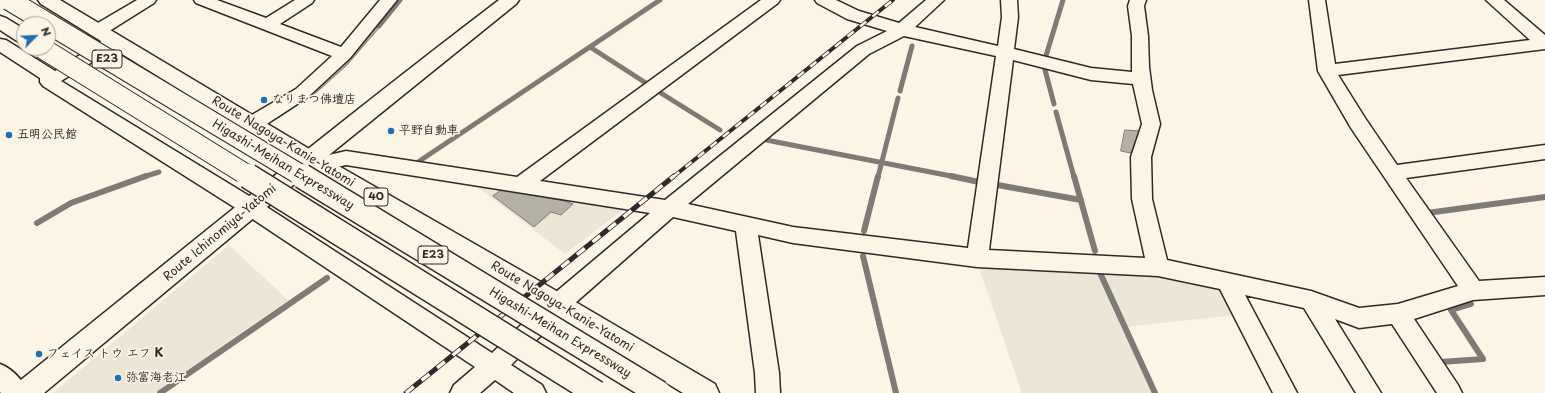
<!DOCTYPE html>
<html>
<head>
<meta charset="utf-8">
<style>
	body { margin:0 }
	#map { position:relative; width:1545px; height:393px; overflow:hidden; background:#fcf5e5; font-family:"Playpen Sans",sans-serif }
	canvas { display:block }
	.north { position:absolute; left:16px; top:16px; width:40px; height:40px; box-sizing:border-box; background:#fcf5e5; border:1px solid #a8a49b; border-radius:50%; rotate:66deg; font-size:11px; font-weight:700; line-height:16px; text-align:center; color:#2b2b2b }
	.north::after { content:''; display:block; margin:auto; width:14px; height:18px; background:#1f6fb2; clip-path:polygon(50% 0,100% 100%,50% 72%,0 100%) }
</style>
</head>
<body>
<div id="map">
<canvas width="1545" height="393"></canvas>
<div class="north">N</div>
</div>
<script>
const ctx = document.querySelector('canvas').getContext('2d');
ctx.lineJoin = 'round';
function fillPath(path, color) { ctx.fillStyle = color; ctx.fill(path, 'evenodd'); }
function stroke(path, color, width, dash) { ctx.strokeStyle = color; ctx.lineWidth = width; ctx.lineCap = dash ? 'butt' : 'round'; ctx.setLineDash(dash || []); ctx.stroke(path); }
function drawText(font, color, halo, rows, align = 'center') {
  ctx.font = font + ' "Playpen Sans","Klee One",sans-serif'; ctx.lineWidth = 3.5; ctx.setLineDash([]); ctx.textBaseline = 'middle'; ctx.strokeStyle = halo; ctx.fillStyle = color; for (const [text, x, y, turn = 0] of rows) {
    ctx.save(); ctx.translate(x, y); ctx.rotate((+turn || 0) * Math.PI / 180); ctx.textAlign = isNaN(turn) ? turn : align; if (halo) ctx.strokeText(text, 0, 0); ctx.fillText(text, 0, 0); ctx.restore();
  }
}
const built = new Path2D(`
	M 472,183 L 628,206 L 565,254 Z
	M 229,245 L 288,300 L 154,393 L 53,393 Z
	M 977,262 L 1162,275 L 1223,287 L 1237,315 L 1124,327 L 1152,393 L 1022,393 Z`);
const water = new Path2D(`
	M 383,20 L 385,21 L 347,65 L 317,92 L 278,118 L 276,117 L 314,91 L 345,63 Z
	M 1125,130 L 1141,131 L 1135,154 L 1121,151 Z
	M 502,190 L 565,201 L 573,204 L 561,215 L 551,212 L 534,227 L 493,196 Z`);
const streamFar1 = new Path2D(`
	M 379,26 L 400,0
	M 590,47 L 649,85
	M 1045,59 L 1063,0
	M 1044,66 L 1054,104
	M 656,90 L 720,130
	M 900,91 L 912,46
	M 1056,112 L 1074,177
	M 766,140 L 956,177
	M 418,162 L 660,0
	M 143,177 L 159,172
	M 878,177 L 898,98`);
const stream = new Path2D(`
	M 951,176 L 979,182
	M 1074,176 L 1095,251
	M 992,184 L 1081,200
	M 1427,213 L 1545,197
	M 37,223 L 71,203 L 146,176
	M 864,231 L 878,176
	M 863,256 L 896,393
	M 1101,275 L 1155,393
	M 1441,362 L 1483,359 L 1451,310 L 1471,304
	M 160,393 L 327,278`);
const street = new Path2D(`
	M 137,0 L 156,0 L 154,3 L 103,35 L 97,36 L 91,35 L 89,31 L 91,27 Z
	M 194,0 L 217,0 L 266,18 L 295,0 L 314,0 L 312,3 L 280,24 L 341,47 L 380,0 L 397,0 L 350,58 L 308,97 L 259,129 L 252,131 L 245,129 L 243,124 L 245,119 L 296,89 L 332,56 L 196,3 Z
	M 761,0 L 780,0 L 778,3 L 540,181 L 665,200 L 857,46 L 887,31 L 847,19 L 817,3 L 815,0 L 836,0 L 859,11 L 899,23 L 926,0 L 944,0 L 915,27 L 998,46 L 1002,17 L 1001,0 L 1017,0 L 1018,17 L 1014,49 L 1091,68 L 1132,72 L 1132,36 L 1128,6 L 1130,0 L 1146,0 L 1144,6 L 1148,36 L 1149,67 L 1152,90 L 1160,124 L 1151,157 L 1152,199 L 1167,260 L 1311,291 L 1359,308 L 1398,304 L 1458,286 L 1351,128 L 1318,71 L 1309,0 L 1325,0 L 1335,64 L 1530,40 L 1486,0 L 1504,0 L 1545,35 L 1545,49 L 1338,75 L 1365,118 L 1397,165 L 1545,145 L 1545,159 L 1406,178 L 1479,281 L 1545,277 L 1545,295 L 1473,300 L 1414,319 L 1458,385 L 1462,393 L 1437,393 L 1392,324 L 1359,328 L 1335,319 L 1381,393 L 1356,393 L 1304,308 L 1245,295 L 1297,393 L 1273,393 L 1220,289 L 1158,276 L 977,267 L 793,243 L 758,235 L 779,373 L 780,393 L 756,393 L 755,373 L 736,231 L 673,217 L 566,311 L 511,365 L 542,385 L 546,393 L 514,393 L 495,380 L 480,393 L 450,393 L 454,385 L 475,367 L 245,214 L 43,86 L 40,82 L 40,78 L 0,52 L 0,39 L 6,40 L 55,71 L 108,37 L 114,36 L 120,37 L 122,41 L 120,45 L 61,81 L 259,202 L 492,353 L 550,297 L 650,213 L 346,165 L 319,171 L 312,169 L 309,164 L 312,159 L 346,151 L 517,177 ZM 904,36 L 996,56 L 968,248 L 793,227 L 688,204 L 869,54 ZM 1013,60 L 1091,80 L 1133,84 L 1142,124 L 1131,157 L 1132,199 L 1145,258 L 989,250 Z
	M 0,364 C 13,369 23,381 29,393 L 1,393 L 0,392 Z`);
const secondary = new Path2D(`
	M 499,0 L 519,0 L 516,4 L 334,151 L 44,393 L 12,393 L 16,384 C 176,255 335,125 499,0 Z`);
const primary = new Path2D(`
	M 38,0 L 60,0 L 316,153 L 567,297 L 715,384 L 719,393 L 683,393 L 549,311 L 302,165 L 41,4 Z`);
const highway = new Path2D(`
	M 0,16 L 6,18 L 24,29 L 24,43 L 17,41 L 0,30 Z`);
const railFar1 = new Path2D(`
	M 673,177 L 893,0`);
const rail = new Path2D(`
	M 406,393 L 674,176`);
const highwayBridgeFar1 = new Path2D(`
	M 9,0 L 304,177
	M 42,48 L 250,177`);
const highwayBridge = new Path2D(`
	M 248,176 L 596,393
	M 302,176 L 659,393`);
const markers = [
	[264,100,4,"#1f6fb2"],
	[391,131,4,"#1f6fb2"],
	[9,135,4,"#1f6fb2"],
	[39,354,4,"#1f6fb2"],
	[118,378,4,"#1f6fb2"]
];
const shields = [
	[107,59,30],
	[376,197,24],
	[433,255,30]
];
const shieldNames = [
	["E23",107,59],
	["40",376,197],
	["E23",433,255]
];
const poiNames = [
	["なりまつ佛壇店",272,100],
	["平野自動車",399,131],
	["五明公民館",17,135],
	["フェイス トウ エフ K",47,354],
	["弥富海老江",126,378]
];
const streetNames = [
	["Route Nagoya-Kanie-Yatomi",283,142,31],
	["Higashi-Meihan Expressway",283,165,31],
	["Route Ichinomiya-Yatomi",220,233,-40],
	["Route Nagoya-Kanie-Yatomi",562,307,31],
	["Higashi-Meihan Expressway",560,333,31]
];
fillPath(built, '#ece6d7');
fillPath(water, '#b4b0a5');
stroke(water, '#7d7b74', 1);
stroke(streamFar1, '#7d7b74', 5);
stroke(stream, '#7d7b74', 6);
stroke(street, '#2b2b2b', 3);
stroke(secondary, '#2b2b2b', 3);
stroke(primary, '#2b2b2b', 3);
stroke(highway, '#2b2b2b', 3);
fillPath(street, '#fcf5e5');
fillPath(secondary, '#fcf5e5');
fillPath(primary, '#fcf5e5');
fillPath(highway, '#fcf5e5');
stroke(railFar1, '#2b2b2b', 4);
stroke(rail, '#2b2b2b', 5);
stroke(railFar1, '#fcf5e5', 2.5, [8]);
stroke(rail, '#fcf5e5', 3.5, [10]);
stroke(highwayBridgeFar1, '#2b2b2b', 22, []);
stroke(highwayBridge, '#2b2b2b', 27, []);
stroke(highwayBridgeFar1, '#fcf5e5', 20);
stroke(highwayBridge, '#fcf5e5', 24);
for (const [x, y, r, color] of markers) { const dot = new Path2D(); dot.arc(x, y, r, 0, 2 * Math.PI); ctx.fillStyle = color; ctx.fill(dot); stroke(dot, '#fcf5e5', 1.5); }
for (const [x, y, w] of shields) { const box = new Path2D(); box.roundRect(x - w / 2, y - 9, w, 18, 3); ctx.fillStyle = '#fcf5e5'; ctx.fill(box); stroke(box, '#2b2b2b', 1); }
drawText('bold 11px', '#2b2b2b', null, shieldNames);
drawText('bold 12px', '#2b2b2b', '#fcf5e5', poiNames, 'left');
drawText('12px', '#2b2b2b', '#fcf5e5', streetNames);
</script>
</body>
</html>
